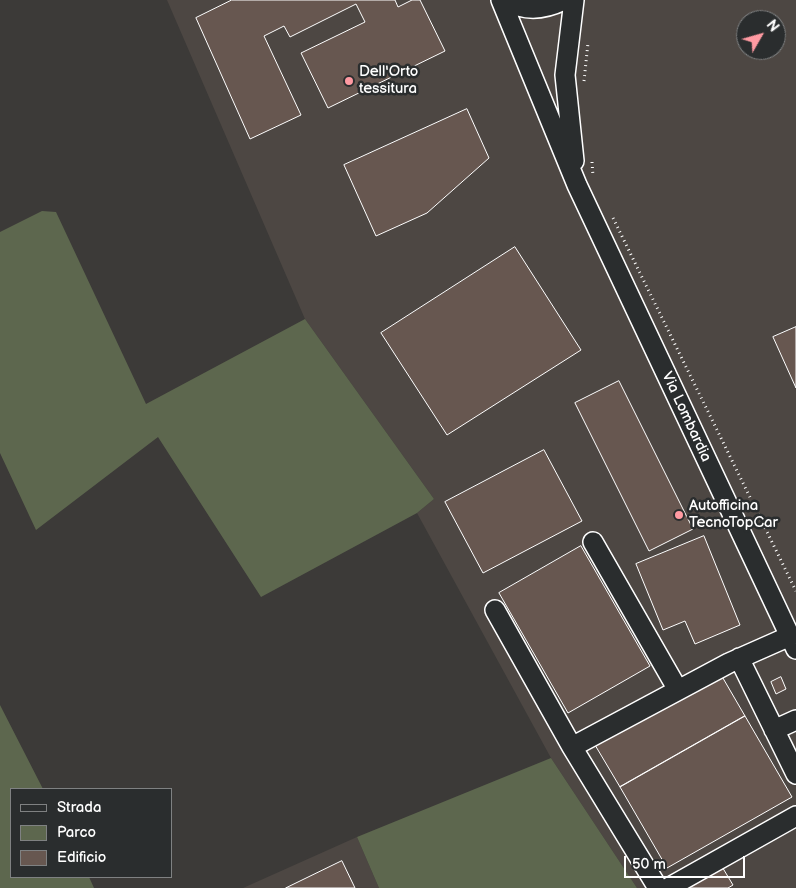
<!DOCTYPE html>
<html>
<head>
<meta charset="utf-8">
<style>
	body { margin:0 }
	#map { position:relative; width:796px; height:888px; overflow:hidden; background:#3c3a38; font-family:"Balsamiq Sans",sans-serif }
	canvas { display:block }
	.legend { position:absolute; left:10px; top:788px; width:162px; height:90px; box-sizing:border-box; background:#2a2d2e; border:1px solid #7f8182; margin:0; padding:6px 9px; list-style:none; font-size:15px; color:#fff }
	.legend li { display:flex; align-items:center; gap:10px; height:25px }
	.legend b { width:25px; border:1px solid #7f8182 }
	.north { position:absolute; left:736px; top:10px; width:50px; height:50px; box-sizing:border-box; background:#2a2d2e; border:1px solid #7f8182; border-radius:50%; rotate:52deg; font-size:14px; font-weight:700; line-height:20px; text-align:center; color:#fff }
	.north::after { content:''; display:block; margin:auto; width:18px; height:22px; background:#ff9aa2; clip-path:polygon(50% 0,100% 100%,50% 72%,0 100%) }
	.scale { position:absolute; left:624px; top:856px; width:121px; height:22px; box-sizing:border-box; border:2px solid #fff; border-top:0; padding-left:6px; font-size:15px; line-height:18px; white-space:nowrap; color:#fff; -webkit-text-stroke:4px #2a2d2e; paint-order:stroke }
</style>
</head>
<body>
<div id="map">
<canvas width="796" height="888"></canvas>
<ul class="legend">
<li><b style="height:6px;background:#2a2d2e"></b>Strada</li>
<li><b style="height:14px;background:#5d674e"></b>Parco</li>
<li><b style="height:14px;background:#675750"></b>Edificio</li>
</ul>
<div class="north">N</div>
<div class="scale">50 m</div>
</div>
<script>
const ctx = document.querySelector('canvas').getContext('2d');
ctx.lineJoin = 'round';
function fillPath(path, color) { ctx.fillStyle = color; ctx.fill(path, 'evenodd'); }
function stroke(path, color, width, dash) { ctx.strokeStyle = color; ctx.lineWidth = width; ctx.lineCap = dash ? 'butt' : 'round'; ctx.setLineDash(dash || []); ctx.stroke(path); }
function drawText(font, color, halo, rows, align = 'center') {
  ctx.font = font + ' "Balsamiq Sans",sans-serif'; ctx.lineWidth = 5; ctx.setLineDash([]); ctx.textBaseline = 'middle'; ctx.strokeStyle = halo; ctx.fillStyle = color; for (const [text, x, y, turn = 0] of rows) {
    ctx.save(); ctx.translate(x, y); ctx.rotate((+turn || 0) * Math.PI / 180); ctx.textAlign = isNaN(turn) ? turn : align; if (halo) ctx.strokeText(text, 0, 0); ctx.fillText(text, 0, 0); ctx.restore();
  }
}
const built = new Path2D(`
	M 167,0 L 796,0 L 796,888 L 637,888 L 551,758 L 417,513 L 434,499 L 305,319 ZM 746,20 L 776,20 L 776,50 L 746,50 Z
	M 357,837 L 379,888 L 243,888 Z`);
const green = new Path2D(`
	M 42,211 L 56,212 L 146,404 L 305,319 L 434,499 L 417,513 L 261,597 L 158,437 L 36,530 L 0,453 L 0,232 Z
	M 0,705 L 43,789 L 11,789 L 11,877 L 89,877 L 94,888 L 0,888 Z
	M 551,758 L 637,888 L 379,888 L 357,837 Z`);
const building = new Path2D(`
	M 232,0 L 395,0 L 398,7 L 412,0 L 420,0 L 445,51 L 328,108 L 301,53 L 365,22 L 356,4 L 290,37 L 284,26 L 264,36 L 301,115 L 250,139 L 196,18 Z
	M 467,109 L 489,158 L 427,213 L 376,236 L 344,165 Z
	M 515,247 L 581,350 L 447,435 L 381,333 Z
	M 796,327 L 796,388 L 773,337 Z
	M 619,381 L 693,529 L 649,551 L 575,403 Z
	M 544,450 L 582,521 L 483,573 L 445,502 Z
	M 704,536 L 740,625 L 695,644 L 685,621 L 663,630 L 636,564 Z
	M 581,546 L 650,666 L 568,713 L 499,593 Z
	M 720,673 L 745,716 L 620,787 L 595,745 Z
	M 781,677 L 786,689 L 776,694 L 771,682 Z
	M 745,716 L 792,797 L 667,868 L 620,787 Z
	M 342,861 L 355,888 L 286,888 Z
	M 721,865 L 733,885 L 728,888 L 683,888 Z`);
const path = new Path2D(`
	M 584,81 L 588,43
	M 592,162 L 593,176
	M 613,218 L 796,591`);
const minor = new Path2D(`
	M 501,0 L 577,185 L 796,649
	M 503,0 C 525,11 541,11 564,0
	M 574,161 L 565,75 L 574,0
	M 593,542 L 678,690
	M 495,610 L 572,747 L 729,663 L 790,636
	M 739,658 L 796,774
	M 774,730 L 796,720
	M 572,747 L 658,888
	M 668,888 L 796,816`);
const markers = [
	[349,81,5,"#ff9aa2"],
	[679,515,5,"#ff9aa2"]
];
const poiNames = [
	["Dell'Orto",359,72],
	["tessitura",359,89],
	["Autofficina",689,506],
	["TecnoTopCar",689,523]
];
const streetNames = [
	["Via Lombardia",686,417,65]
];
fillPath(built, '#4d4743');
fillPath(green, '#5d674e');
fillPath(building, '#675750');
stroke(building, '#fff', 1);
stroke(minor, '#fff', 22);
stroke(path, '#fff', 3, [1, 4]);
stroke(minor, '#2a2d2e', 19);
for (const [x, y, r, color] of markers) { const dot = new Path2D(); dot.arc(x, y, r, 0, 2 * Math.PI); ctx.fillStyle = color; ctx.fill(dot); stroke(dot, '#2a2d2e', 2); }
drawText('15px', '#fff', '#2a2d2e', poiNames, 'left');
drawText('15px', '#fff', '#2a2d2e', streetNames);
</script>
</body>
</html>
